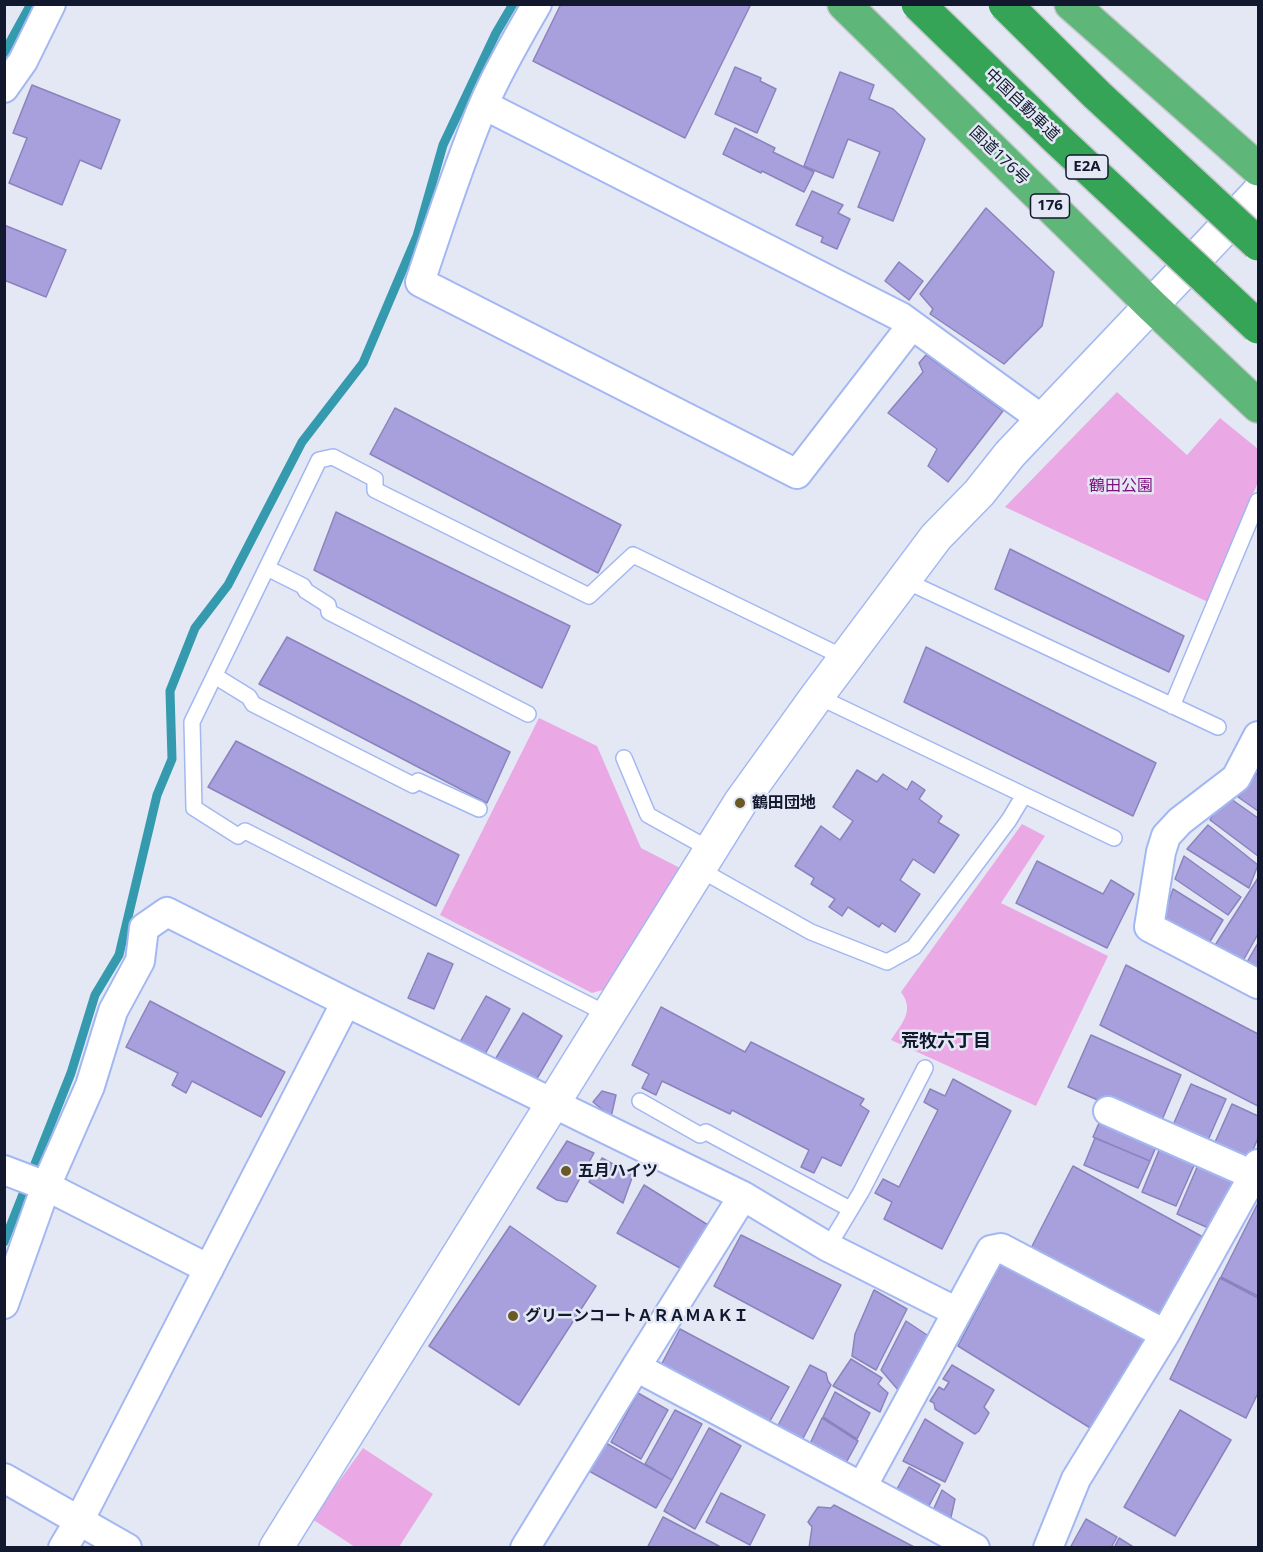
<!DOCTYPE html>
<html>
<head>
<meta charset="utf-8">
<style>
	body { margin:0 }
	#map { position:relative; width:1263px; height:1552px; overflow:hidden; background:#e4e8f5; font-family:"Noto Sans",sans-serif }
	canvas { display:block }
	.frame { position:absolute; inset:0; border:6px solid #12192e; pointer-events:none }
</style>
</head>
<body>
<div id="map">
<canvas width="1263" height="1552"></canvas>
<div class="frame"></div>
</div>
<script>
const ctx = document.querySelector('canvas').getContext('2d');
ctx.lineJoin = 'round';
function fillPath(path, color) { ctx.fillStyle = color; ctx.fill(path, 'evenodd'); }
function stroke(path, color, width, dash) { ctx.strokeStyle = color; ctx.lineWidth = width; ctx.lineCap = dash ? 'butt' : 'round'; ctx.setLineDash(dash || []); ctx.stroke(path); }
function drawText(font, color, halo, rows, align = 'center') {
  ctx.font = font + ' "Noto Sans","Noto Sans JP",sans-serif'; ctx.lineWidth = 5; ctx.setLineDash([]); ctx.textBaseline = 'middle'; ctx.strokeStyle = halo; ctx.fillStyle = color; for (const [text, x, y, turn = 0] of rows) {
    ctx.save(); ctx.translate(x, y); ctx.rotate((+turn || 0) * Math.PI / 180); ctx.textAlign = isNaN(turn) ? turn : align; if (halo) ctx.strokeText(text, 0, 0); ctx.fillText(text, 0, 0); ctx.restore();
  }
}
const green = new Path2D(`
	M 1117,392 L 1187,455 L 1220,418 L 1258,449 L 1258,482 L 1208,602 L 1005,507 Z
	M 539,718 L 597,746 L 641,848 L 684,870 L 606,989 L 592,993 L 440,915 Z
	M 1022,824 L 1045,836 L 1001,903 L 1108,956 L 1036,1106 L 891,1040 C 902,1023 915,1011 901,992 Z
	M 363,1448 L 433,1494 L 399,1547 L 355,1547 L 312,1519 Z`);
const stream = new Path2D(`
	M 4,53 L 31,4
	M 4,1242 L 71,1073 L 95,995 L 119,955 L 157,795 L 172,759 L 170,691 L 195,628 L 228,585 L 302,442 L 363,363 L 417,236 L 443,145 L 496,33 L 513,4`);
const building = new Path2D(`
	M 561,4 L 751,4 L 685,138 L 533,61 Z
	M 735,67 L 761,78 L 760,81 L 776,89 L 757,133 L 715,114 Z
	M 840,72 L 874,85 L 869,99 L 893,109 L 925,139 L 893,221 L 858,207 L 880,152 L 848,139 L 833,178 L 804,166 Z
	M 32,85 L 120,120 L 101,169 L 80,160 L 62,205 L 9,183 L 27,138 L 13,133 Z
	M 735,128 L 775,148 L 773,152 L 814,172 L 804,192 L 762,171 L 761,173 L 723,154 Z
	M 812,191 L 843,205 L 838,213 L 850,219 L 837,249 L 821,242 L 823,237 L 796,225 Z
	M 986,208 L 1054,272 L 1042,326 L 1004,364 L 930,314 L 933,309 L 920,294 Z
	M 4,225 L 66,250 L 46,297 L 4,280 Z
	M 899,262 L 923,281 L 909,300 L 885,281 Z
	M 926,355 L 1003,411 L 948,482 L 928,466 L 937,449 L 888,413 L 923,372 L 919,363 Z
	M 395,408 L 621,525 L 598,573 L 370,454 Z
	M 336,512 L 570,626 L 542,688 L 314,570 Z
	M 1010,549 L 1184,636 L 1169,672 L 995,589 Z
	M 287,637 L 510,752 L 487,803 L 259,684 Z
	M 926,647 L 1156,763 L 1133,816 L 904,702 Z
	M 236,741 L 459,855 L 436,906 L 208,787 Z
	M 857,770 L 877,782 L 883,774 L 907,790 L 912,781 L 925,790 L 919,799 L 942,816 L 938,822 L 959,835 L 934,873 L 913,859 L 900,880 L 920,894 L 895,932 L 882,923 L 879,927 L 848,907 L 842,916 L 829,907 L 835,899 L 811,884 L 814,878 L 795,866 L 821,826 L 840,840 L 853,821 L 833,807 Z
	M 1258,772 L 1258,811 L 1238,797 Z
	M 1224,794 L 1258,818 L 1258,856 L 1210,820 Z
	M 1208,825 L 1258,865 L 1249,888 L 1187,849 Z
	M 1184,856 L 1241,897 L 1228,915 L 1175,879 Z
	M 1037,861 L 1103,894 L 1111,880 L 1134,894 L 1107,948 L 1016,903 Z
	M 1258,878 L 1258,934 L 1239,968 L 1212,950 Z
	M 1173,889 L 1223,920 L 1203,953 L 1162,921 Z
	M 1258,943 L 1258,978 L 1243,969 Z
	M 428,953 L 453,964 L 434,1009 L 408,998 Z
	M 1126,965 L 1258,1034 L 1258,1106 L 1100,1025 Z
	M 486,996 L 510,1009 L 484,1056 L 460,1042 Z
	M 150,1001 L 285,1072 L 261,1117 L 192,1081 L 186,1093 L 172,1085 L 178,1073 L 126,1047 Z
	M 661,1007 L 745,1052 L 751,1042 L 864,1099 L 860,1105 L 869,1111 L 841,1166 L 822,1157 L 814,1173 L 801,1167 L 809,1150 L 732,1110 L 730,1114 L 662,1081 L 656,1095 L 642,1088 L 649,1074 L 632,1065 Z
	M 523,1013 L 562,1036 L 532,1087 L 493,1063 Z
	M 1091,1035 L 1181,1075 L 1159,1127 L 1068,1087 Z
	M 953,1079 L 1011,1111 L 942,1249 L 884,1219 L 892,1202 L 875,1193 L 883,1179 L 899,1187 L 938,1110 L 924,1102 L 930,1089 L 945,1096 Z
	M 1191,1084 L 1226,1099 L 1205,1147 L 1170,1132 Z
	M 602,1091 L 616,1095 L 611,1117 L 593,1102 Z
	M 1232,1104 L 1258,1116 L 1258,1138 L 1247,1164 L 1212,1149 Z
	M 1099,1123 L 1156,1147 L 1150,1161 L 1093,1137 Z
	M 1095,1138 L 1150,1161 L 1138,1188 L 1084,1165 Z
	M 567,1141 L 594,1153 L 567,1202 L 557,1200 L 537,1188 Z
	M 1160,1148 L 1195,1163 L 1176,1206 L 1142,1192 Z
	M 602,1158 L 633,1175 L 623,1203 L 589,1182 Z
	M 1198,1165 L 1235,1180 L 1213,1230 L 1177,1214 Z
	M 1073,1166 L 1203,1237 L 1160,1324 L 1026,1258 Z
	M 644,1185 L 708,1225 L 680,1268 L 617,1233 Z
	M 1258,1203 L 1258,1296 L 1221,1277 Z
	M 510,1226 L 596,1286 L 519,1405 L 429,1346 Z
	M 741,1235 L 841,1285 L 813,1339 L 714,1286 Z
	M 1006,1254 L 1155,1333 L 1092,1429 L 958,1346 Z
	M 1220,1278 L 1258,1298 L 1258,1393 L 1246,1418 L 1170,1379 Z
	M 874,1290 L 907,1309 L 876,1370 L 852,1356 L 855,1334 Z
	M 906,1321 L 930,1337 L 899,1391 L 881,1370 Z
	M 680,1329 L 789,1387 L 765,1430 L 658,1371 Z
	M 851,1359 L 882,1378 L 878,1384 L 888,1393 L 880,1412 L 833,1386 Z
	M 810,1365 L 826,1373 L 828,1381 L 831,1385 L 799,1446 L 774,1433 Z
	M 952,1365 L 994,1390 L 984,1407 L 989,1413 L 979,1431 L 975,1434 L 935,1409 L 934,1403 L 930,1401 L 939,1387 L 944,1390 L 949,1382 L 943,1379 Z
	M 835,1392 L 870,1413 L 857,1439 L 823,1417 Z
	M 638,1393 L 668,1410 L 641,1459 L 611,1442 Z
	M 675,1410 L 702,1424 L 672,1480 L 645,1464 Z
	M 1180,1410 L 1231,1440 L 1175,1536 L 1124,1507 Z
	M 822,1418 L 858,1441 L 841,1472 L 808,1448 Z
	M 925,1419 L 963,1443 L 945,1482 L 903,1461 Z
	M 709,1428 L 741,1446 L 695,1529 L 664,1511 Z
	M 604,1442 L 672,1480 L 656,1508 L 589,1471 Z
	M 909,1467 L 940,1485 L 922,1519 L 891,1500 Z
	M 942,1490 L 955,1499 L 949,1526 L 931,1515 Z
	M 721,1493 L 765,1515 L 750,1545 L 706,1522 Z
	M 834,1505 L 916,1548 L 809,1548 L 812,1527 L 808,1522 L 818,1507 L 831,1508 Z
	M 663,1517 L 719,1546 L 719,1548 L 647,1548 Z
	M 1086,1519 L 1117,1537 L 1111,1548 L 1070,1548 Z
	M 1119,1538 L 1135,1548 L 1114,1548 Z`);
const service = new Path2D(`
	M 267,568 L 303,586 L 306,591 L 328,605 L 329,612 L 528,714
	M 904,580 L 1218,727
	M 215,676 L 249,697 L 253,704 L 413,785 L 418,781 L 479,809
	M 817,696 L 1114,838
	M 1172,706 L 1258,501
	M 624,758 L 648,815 L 711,850
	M 699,869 L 811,932 L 887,962 L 914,947 L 1009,820 L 1024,795
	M 609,1015 L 245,831 L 238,836 L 194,808 L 192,722 L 319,460 L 333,457 L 375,479 L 375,490 L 589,596 L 633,555 L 845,658
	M 640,1101 L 700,1135 L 706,1132 L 850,1209
	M 828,1247 L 861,1192 L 925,1068`);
const minor = new Path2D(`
	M 537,4 C 518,37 498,71 483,106 C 459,163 440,223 420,282 L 797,474 L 912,325 L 1043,420
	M 4,88 L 23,61 L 51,4
	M 484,105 L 901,317 L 912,325
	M 1258,736 L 1236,778 L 1180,821 L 1166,836 L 1161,852 L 1149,927 L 1258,984
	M 1108,1111 L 1253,1175
	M 4,1170 L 46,1186 L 209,1269
	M 743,1196 L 636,1367 L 862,1487
	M 4,1304 L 46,1186 L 90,1086 L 113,1011 L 140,961 L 144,928 L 167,912 L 346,1002 L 743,1196 L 828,1247 L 957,1312
	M 4,1478 L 127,1548
	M 63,1548 L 79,1521 L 346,1002
	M 525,1548 L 636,1367
	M 975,1548 L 862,1487 L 991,1250 L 1001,1248 L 1165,1334 L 1247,1187 L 1258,1164
	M 1048,1548 L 1076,1479 L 1165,1334`);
const tertiary = new Path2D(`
	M 276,1548 L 740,803 L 817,696 L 936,537 L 979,493 L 1010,454 L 1258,193`);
const trunk = new Path2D(`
	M 844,4 L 1152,306 L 1258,406
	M 1071,4 L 1258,169`);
const motorwayBridge = new Path2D(`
	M 918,4 L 1056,138 L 1258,327
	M 1005,4 L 1097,95 L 1258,244`);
const markers = [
	[740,803,6,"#6a5826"],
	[566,1171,6,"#6a5826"],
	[513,1316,6,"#6a5826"]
];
const shields = [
	[1087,167,42],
	[1050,206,39]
];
const shieldNames = [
	["E2A",1087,167],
	["176",1050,206]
];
const streetNames = [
	["中国自動車道",1022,105,44],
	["国道176号",999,156,44]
];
const parkNames = [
	["鶴田公園",1121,486]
];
const poiNames = [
	["鶴田団地",752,803],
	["五月ハイツ",578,1171],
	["グリーンコートＡＲＡＭＡＫＩ",525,1316]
];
const neighbourhoodNames = [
	["荒牧六丁目",946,1042]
];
fillPath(green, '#eaa8e4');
stroke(stream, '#369aaf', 9);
fillPath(building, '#a7a0dc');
stroke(building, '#8b83be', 1.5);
stroke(service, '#a3b8f2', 18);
stroke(minor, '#a3b8f2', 32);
stroke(tertiary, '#a3b8f2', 36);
stroke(trunk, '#c6c8cd', 36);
stroke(service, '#fff', 15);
stroke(minor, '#fff', 28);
stroke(tertiary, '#fff', 33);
stroke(trunk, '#5eb678', 33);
stroke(motorwayBridge, '#c6c8cd', 36, []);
stroke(motorwayBridge, '#36a456', 33);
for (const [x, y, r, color] of markers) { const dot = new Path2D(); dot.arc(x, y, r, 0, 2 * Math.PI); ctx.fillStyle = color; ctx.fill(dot); stroke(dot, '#e4e8f5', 2); }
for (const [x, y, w] of shields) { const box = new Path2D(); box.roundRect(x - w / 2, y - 12, w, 24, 4.5); ctx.fillStyle = '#e4e8f5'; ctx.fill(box); stroke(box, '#12192e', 1.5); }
drawText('bold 15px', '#12192e', null, shieldNames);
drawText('16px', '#12192e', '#e4e8f5', streetNames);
drawText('16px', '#7c0f79', '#e4e8f5', parkNames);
drawText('bold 16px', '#12192e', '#e4e8f5', poiNames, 'left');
drawText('bold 18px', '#12192e', '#e4e8f5', neighbourhoodNames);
</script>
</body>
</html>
